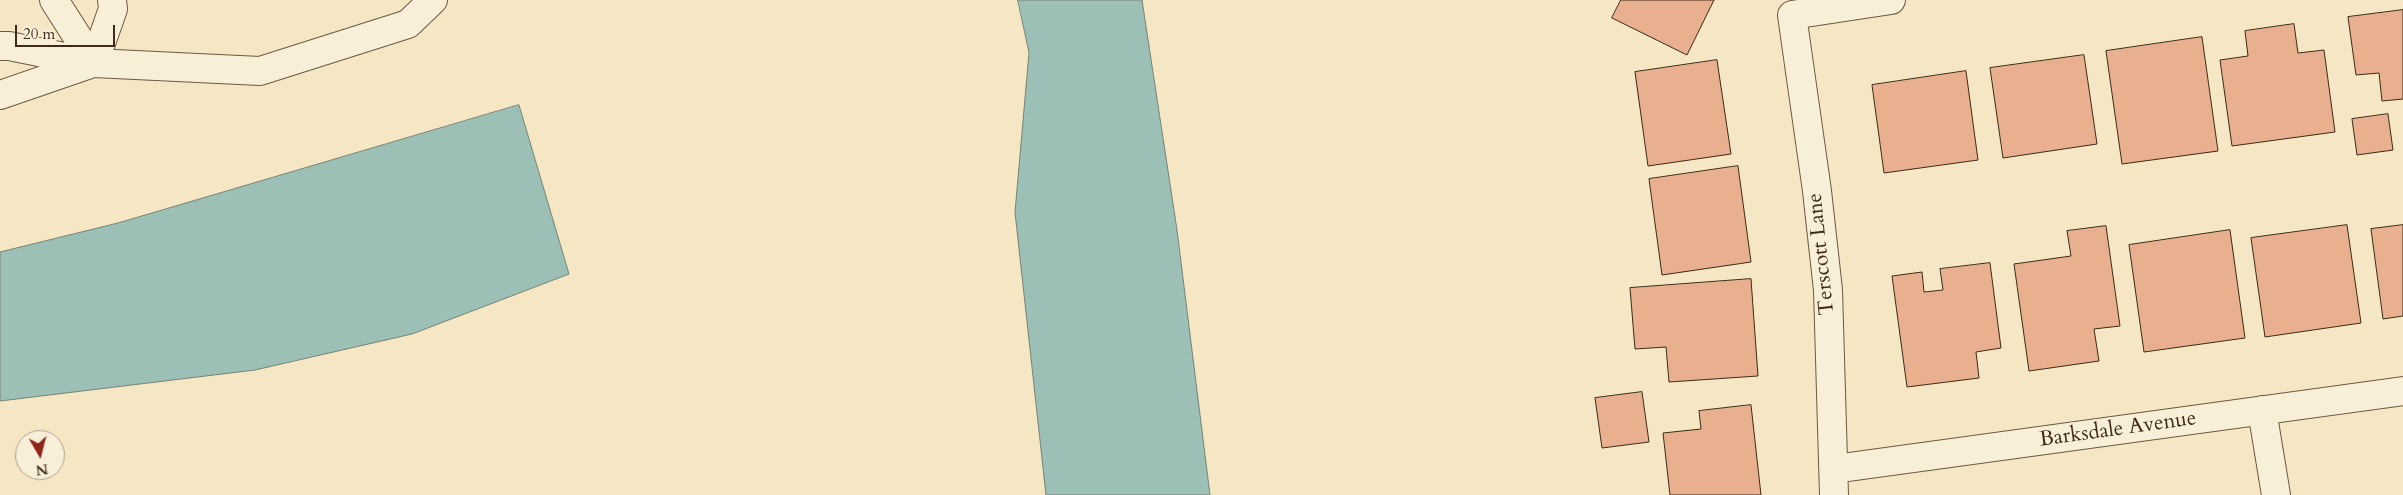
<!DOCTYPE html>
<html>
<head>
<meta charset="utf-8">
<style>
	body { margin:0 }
	#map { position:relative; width:2403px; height:495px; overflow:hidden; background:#f5e7c4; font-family:Cardo,serif }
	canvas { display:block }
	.north { position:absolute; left:15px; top:430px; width:50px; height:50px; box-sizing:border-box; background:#f8efd9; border:1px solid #ada08b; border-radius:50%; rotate:172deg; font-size:14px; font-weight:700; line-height:20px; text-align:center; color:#3d2a17 }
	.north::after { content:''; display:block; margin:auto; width:18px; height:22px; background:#8f2418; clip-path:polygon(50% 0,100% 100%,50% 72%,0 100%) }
	.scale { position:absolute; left:15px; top:25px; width:100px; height:22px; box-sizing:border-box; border:2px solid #3d2a17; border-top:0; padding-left:6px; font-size:15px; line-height:18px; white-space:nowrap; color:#3d2a17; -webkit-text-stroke:4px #f8efd9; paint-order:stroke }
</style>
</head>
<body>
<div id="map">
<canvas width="2403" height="495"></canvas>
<div class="north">N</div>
<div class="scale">20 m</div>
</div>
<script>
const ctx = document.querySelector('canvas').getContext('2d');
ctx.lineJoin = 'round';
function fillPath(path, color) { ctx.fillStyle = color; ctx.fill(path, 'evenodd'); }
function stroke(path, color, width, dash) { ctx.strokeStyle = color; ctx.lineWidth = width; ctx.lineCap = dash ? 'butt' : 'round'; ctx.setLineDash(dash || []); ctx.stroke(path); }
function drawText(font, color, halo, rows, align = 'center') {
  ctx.font = font + ' Cardo,serif'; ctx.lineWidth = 4; ctx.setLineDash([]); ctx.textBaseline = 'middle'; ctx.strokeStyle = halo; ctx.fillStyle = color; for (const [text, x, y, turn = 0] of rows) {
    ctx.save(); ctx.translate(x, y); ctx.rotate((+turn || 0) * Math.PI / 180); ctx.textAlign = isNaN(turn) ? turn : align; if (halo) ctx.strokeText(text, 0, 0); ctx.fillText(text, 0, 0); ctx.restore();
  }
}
const water = new Path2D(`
	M 1018,0 L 1142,0 L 1177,230 L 1210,495 L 1046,495 L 1015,212 L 1029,53 Z
	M 519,105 L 569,274 L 412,334 L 255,370 L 0,401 L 0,252 L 118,223 Z`);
const building = new Path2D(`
	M 1621,0 L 1714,0 L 1687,55 L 1612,18 Z
	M 2403,10 L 2403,99 L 2382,101 L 2379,73 L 2356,75 L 2348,17 Z
	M 2294,24 L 2298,53 L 2324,50 L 2335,132 L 2232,146 L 2220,60 L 2248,56 L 2245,31 Z
	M 2202,37 L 2218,151 L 2122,164 L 2106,51 Z
	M 2084,55 L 2097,144 L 2003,158 L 1990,68 Z
	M 1717,60 L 1731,154 L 1648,166 L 1635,72 Z
	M 1966,71 L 1978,160 L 1884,173 L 1872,85 Z
	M 2388,114 L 2393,150 L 2357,155 L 2352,119 Z
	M 1738,166 L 1751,262 L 1662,275 L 1649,179 Z
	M 2347,225 L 2361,323 L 2265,337 L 2251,238 Z
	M 2403,225 L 2403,316 L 2383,319 L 2371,229 Z
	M 2106,226 L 2120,326 L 2094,329 L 2099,361 L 2029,371 L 2014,264 L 2071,256 L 2067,231 Z
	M 2230,230 L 2245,338 L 2144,352 L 2129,245 Z
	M 1990,263 L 2001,348 L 1976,352 L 1979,378 L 1907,387 L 1892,276 L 1922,272 L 1924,292 L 1943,290 L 1940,269 Z
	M 1751,279 L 1758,376 L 1669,382 L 1666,347 L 1635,349 L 1630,288 Z
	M 1642,392 L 1649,442 L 1602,448 L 1595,398 Z
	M 1751,405 L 1761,495 L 1670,495 L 1663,433 L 1701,429 L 1699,411 Z`);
const street = new Path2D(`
	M 54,0 L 94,63
	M 0,46 L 9,46 L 94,63 L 260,71 L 408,24 L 433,0
	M 94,63 L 113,9 L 112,0
	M 0,95 L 93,63
	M 2262,410 L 2276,495
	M 1834,469 L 2403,391
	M 1834,495 L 1828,290 L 1817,191 L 1792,15 L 1891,0`);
const streetNames = [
	["Terscott Lane",1822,254,-96],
	["Barksdale Avenue",2118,430,-8]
];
fillPath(water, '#9cbfb6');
stroke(water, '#768376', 1);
fillPath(building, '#e8b08e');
stroke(building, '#3d2a17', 1);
stroke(street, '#6b5942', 30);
stroke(street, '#f8efd9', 28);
drawText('21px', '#3d2a17', '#f8efd9', streetNames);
</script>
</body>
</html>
